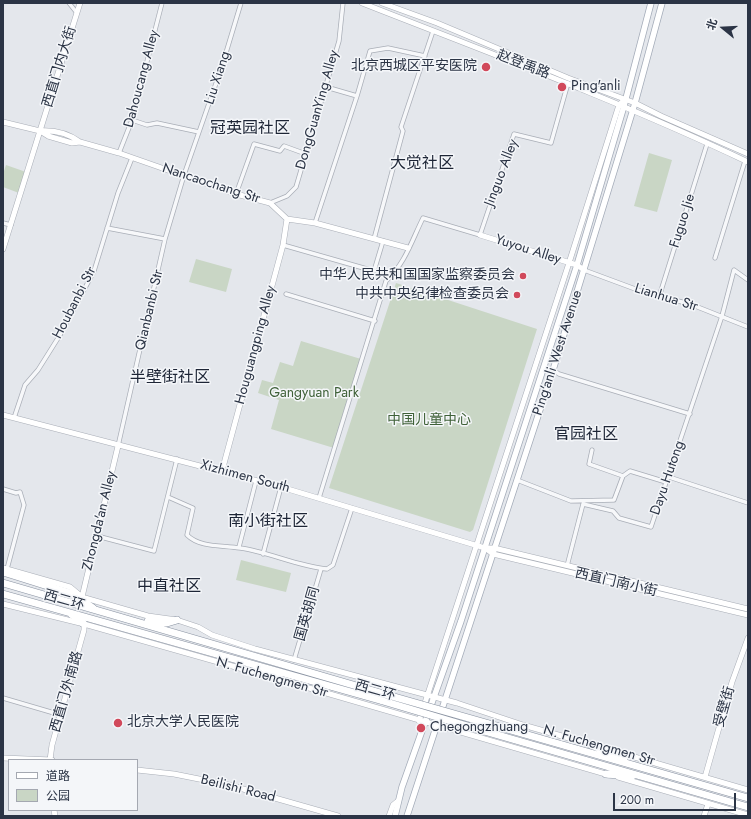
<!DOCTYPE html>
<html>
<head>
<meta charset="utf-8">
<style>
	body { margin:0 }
	#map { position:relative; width:751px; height:819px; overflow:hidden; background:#e4e7ec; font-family:Jost,"Noto Sans SC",sans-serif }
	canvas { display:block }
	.frame { position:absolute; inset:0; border:4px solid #2b3445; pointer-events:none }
	.legend { position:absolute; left:8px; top:759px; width:130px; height:52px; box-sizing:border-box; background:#f4f6f9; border:1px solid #a4a8b1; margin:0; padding:5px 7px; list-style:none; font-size:12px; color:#2b3445 }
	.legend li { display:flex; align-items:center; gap:8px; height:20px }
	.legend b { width:20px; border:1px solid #a4a8b1 }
	.north { position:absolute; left:703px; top:8px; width:40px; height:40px; -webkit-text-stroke:3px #f4f6f9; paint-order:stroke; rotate:288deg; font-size:11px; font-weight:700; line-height:16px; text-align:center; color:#2b3445 }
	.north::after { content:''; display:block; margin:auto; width:14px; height:18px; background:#2b3445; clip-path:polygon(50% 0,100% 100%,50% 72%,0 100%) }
	.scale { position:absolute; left:613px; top:793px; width:123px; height:18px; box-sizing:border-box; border:2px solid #2b3445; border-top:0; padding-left:5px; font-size:12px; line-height:14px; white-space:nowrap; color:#2b3445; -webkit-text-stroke:3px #f4f6f9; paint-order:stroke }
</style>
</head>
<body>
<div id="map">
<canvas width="751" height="819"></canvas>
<div class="frame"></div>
<ul class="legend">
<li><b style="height:5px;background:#fff"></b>道路</li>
<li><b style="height:11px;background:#c9d6c5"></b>公园</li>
</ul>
<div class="north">北</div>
<div class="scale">200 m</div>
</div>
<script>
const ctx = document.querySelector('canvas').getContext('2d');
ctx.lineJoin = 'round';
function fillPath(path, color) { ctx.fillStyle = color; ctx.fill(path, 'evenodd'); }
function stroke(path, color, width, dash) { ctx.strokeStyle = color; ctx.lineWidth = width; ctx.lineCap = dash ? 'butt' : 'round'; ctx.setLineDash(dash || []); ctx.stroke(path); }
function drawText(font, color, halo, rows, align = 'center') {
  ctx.font = font + ' Jost,"Noto Sans SC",sans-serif'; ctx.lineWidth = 3; ctx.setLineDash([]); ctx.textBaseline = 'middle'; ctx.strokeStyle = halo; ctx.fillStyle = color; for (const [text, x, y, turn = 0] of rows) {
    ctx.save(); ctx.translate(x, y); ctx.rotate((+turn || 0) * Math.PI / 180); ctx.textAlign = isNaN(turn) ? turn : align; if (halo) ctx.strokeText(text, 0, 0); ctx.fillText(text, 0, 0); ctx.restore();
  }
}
const green = new Path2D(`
	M 649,153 L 672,160 L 657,212 L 634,206 Z
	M 6,165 L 26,172 L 19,193 L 3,187 L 3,174 Z
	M 196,259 L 232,269 L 226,292 L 189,282 Z
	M 396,283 L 537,329 L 473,530 L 470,532 L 329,488 Z
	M 301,341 L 361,359 L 334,448 L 271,429 L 279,400 L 258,393 L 262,380 L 273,383 L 280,362 L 293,366 Z
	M 241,560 L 291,573 L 286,592 L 236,580 Z`);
const street = new Path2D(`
	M 69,3 L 77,13
	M 326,87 L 357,96 L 370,51 L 388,48 L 425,56
	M 132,120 L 147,125 L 157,123 L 199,132
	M 119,153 L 132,120 L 162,3
	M 236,194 L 254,144 L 280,151 L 284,146 L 306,154
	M 270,203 L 287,196 L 296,187 L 339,41 L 343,3
	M 3,223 L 11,225
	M 315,223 L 357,96
	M 107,228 L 165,239
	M 374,239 L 403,131 L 401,127 L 433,31
	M 283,245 L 374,271 L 383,241
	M 715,258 L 745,161
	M 584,270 L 646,293 L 690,304 L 748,327
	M 286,294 L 375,321
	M 659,297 L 707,144
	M 553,370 L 559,374 L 690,414
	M 14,418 L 25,385 L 38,370 L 60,335 L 94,271 L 118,193 L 132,158
	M 118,446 L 165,239 L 184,175 L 222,66 L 241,3
	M 592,450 L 589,464 L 623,476 L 630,471 L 666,482
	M 669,477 L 748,503
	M 517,480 L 571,501 L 614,500 L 623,476
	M 3,489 L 16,493 L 20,492 L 24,505 L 7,569
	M 168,497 L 193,508 L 187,535 C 200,548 223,545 240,548 C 269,552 297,566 327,569 L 333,565 L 352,508
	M 319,498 L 386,281 C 405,264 412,240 423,218 L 480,235 L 514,134 L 551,143 L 568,83
	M 97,536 L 154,551 L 177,459
	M 239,547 L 256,481
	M 263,554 L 281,487
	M 567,566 L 583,504 L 613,511 L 619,518 L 651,527 L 722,316 L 734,270 L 748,280
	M 294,660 L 321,569
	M 3,698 L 61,715`);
const secondary = new Path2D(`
	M 362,3 C 492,54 622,102 748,162
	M 382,3 L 437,23 L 568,78 L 635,103 L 661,116 L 748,154
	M 3,122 L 40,131 L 48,136 L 72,143 L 80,142 L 119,153 L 236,194 L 270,203 L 287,219 L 315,223 L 408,248
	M 40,131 C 54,130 69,134 80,142
	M 480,235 L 577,265 L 584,270
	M 3,249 L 80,3
	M 3,415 L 281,487 L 485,548 L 494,548 L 748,609
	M 222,471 L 283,245 L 287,219
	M 485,548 L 493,554 L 748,615
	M 3,568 L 70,587 L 82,597
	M 78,596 L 148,616 L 177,620 L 198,627 L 212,635 L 255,649 L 457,703 L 523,725 L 590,744
	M 82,597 L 118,446
	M 3,604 L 84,624 L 271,677
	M 278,679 L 609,775
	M 419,721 L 569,263 L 619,105 L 625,99
	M 607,749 L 748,790
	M 3,758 L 52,760
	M 50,760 L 52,745 L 84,630 L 84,624
	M 137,770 L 174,774 L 229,785 L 338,816
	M 618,777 L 748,815
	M 705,777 L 732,682 L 748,638
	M 54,810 L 55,816
	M 389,816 L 393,805 L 398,801
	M 704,816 L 708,804`);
const primary = new Path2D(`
	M 395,816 L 402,787 L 461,621 L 577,265 L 624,106 L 651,3
	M 407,816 L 553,370 L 635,103 L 662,3`);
const highway = new Path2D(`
	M 3,572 L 73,594 L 93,608
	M 3,583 L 384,694
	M 3,594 L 383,701
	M 71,614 L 84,624
	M 148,621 L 167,623 L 177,620
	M 256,668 L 280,679
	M 486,723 L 748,798
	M 484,731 L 748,807
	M 587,743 L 624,759
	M 606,774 L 632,776`);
const highwayBridge = new Path2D(`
	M 384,694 L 486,723
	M 383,701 L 484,731`);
const markers = [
	[486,67,5,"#d1495b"],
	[562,87,5,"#d1495b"],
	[523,276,4,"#d1495b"],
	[517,295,4,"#d1495b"],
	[118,723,5,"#d1495b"],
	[421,728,5,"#d1495b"]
];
const streetNames = [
	["赵登禹路",523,65,21],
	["西直门内大街",60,67,-73],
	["Liu Xiang",218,78,-72],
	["Dahoucang Alley",142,79,-75],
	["DongGuanYing Alley",318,110,-74],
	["Jinguo Alley",502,173,-69],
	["Nancaochang Str",211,184,18],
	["Fuguo Jie",683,221,-73],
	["Yuyou Alley",528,250,18],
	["Lianhua Str",666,298,17],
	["Houbanbi Str",75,303,-63],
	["Qianbanbi Str",150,310,-77],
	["Houguangping Alley",256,345,-75],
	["Ping'anli West Avenue",558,353,-72],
	["Xizhimen South",245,477,15],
	["Dayu Hutong",668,478,-71],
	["Zhongda'an Alley",100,521,-76],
	["西直门南小街",616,583,13],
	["西二环",64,601,16],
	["国英胡同",308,614,-74],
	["N. Fuchengmen Str",272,678,16],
	["西二环",375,691,16],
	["西直门外南路",67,692,-74],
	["受壁街",725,707,-74],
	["N. Fuchengmen Str",599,746,16],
	["Beilishi Road",238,789,14]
];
const poiNames = [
	["北京西城区平安医院",477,67],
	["Ping'anli",571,87,"left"],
	["中华人民共和国国家监察委员会",515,276],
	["中共中央纪律检查委员会",509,295],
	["北京大学人民医院",127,723,"left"],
	["Chegongzhuang",430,728,"left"]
];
const parkNames = [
	["Gangyuan Park",314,394],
	["中国儿童中心",429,421]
];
const quarterNames = [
	["冠英园社区",250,129],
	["大觉社区",422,164],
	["半壁街社区",170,378],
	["官园社区",586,435],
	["南小街社区",268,522],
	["中直社区",169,587]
];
fillPath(green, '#c9d6c5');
stroke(street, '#a9aeb7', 5);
stroke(secondary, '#a9aeb7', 6);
stroke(primary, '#a3abb8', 7);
stroke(highway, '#8b94a3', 8);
stroke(street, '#f7f8fa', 3.5);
stroke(secondary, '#fff', 5);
stroke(primary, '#fff', 5.5);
stroke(highway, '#fff', 7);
stroke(highwayBridge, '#8b94a3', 8, []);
stroke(highwayBridge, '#fff', 7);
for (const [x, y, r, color] of markers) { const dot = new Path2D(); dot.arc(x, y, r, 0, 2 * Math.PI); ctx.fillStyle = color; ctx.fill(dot); stroke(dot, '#f4f6f9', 1.5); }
drawText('14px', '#2b3445', '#f4f6f9', streetNames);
drawText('14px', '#2b3445', '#f4f6f9', poiNames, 'right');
drawText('14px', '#3f6138', '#f4f6f9', parkNames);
drawText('16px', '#1d2536', '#f4f6f9', quarterNames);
</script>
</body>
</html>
